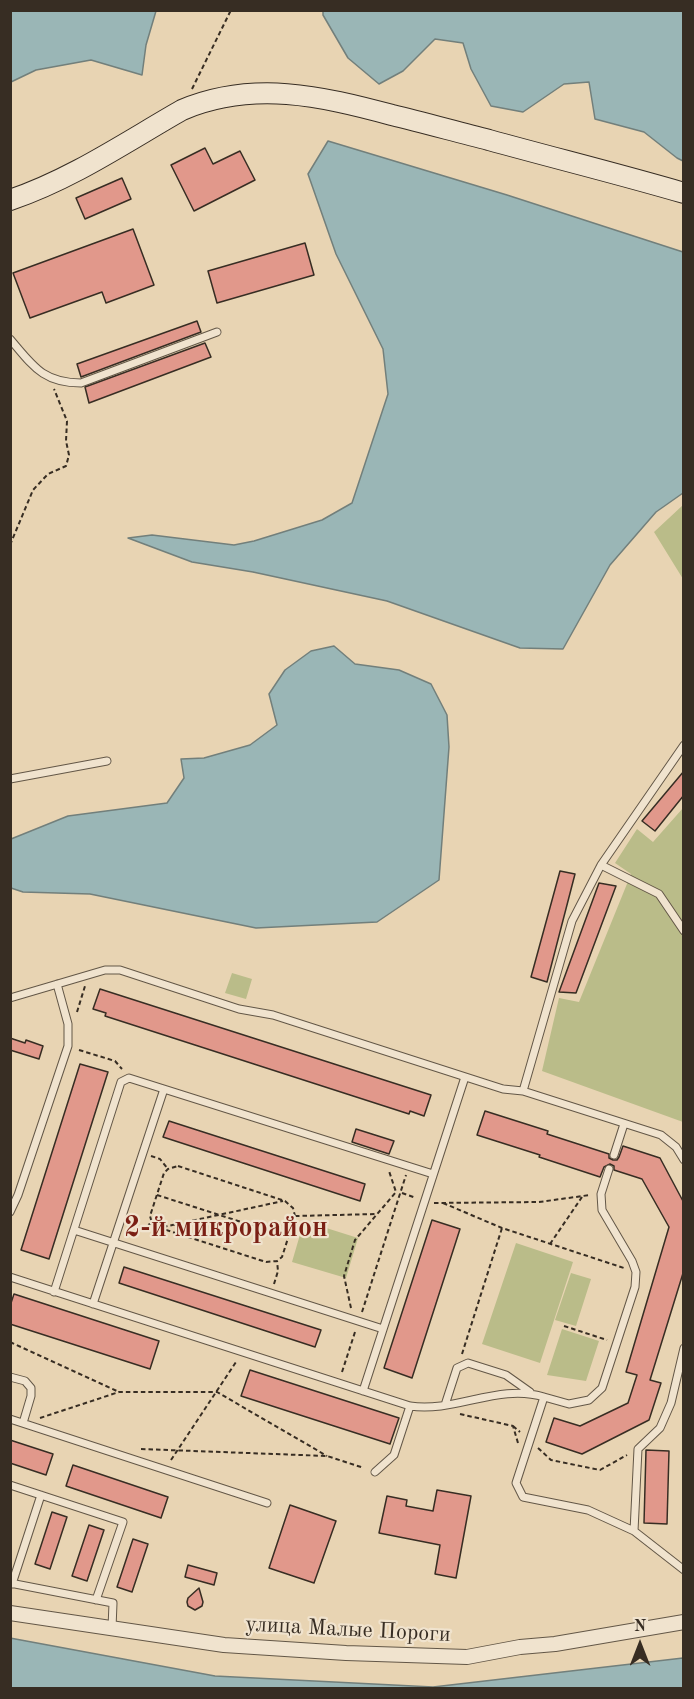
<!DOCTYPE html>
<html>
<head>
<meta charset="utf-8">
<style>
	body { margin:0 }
	#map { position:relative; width:694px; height:1699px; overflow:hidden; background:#e8d4b3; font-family:"Old Standard TT",serif }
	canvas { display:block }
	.frame { position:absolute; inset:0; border:12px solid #372d23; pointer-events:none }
	.north { position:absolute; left:610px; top:1615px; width:60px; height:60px; -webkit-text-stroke:4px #f0e3ce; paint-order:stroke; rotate:0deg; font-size:16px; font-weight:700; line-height:24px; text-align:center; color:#372d23 }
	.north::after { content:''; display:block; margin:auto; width:21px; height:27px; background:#372d23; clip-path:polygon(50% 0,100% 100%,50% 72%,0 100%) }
</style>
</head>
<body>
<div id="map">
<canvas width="694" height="1699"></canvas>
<div class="frame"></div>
<div class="north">N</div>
</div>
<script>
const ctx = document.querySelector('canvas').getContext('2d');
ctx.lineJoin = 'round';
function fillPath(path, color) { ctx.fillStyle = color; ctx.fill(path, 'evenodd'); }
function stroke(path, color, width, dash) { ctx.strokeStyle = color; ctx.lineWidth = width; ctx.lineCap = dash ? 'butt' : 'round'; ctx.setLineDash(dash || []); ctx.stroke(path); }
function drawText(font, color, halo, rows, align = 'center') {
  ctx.font = font + ' "Old Standard TT",serif'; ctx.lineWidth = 4.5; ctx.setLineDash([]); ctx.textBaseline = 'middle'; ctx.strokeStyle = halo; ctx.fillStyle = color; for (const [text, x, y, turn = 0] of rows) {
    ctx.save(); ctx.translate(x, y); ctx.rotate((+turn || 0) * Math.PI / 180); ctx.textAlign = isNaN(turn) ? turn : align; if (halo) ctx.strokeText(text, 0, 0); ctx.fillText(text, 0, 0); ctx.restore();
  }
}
const green = new Path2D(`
	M 683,505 L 683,579 L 654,532 Z
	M 683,808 L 683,1122 L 542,1071 L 559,998 L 579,1002 L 631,874 L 615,863 L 637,829 L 653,842 Z
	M 232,973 L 252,979 L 246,999 L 225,993 Z
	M 304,1221 L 358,1238 L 346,1278 L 292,1262 Z
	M 516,1243 L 573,1262 L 540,1363 L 482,1344 Z
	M 571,1273 L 591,1279 L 576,1326 L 555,1320 Z
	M 562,1329 L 599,1341 L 586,1381 L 547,1375 Z`);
const water = new Path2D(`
	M 10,11 L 156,11 L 146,45 L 142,75 L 91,60 L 36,70 L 11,82 Z
	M 323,11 L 683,11 L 683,161 L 677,158 L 644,132 L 595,119 L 589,82 L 564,84 L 523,112 L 491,106 L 471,69 L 463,43 L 435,39 L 403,71 L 379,84 L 348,58 L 323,15 Z
	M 328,141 L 507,195 L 683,252 L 683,493 L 656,512 L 610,565 L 563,649 L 520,648 L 387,601 L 253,572 L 192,562 L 128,538 L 152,535 L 234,545 L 254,541 L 322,520 L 352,503 L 388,394 L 383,349 L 336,254 L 308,174 Z
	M 334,646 L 355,664 L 399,670 L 431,684 L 447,715 L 449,747 L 439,880 L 377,922 L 256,928 L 90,894 L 23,892 L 11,888 L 11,839 L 68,816 L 167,803 L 184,778 L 181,759 L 204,758 L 250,745 L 277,725 L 269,694 L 285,670 L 311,651 Z
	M 10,1638 L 215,1676 L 433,1687 L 683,1658 L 683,1688 L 11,1688 Z`);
const building = new Path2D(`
	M 205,148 L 213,164 L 240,151 L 255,180 L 194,211 L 171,165 Z
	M 122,178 L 131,199 L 85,219 L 76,198 Z
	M 133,229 L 154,285 L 106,303 L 102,292 L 30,318 L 13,273 Z
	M 305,243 L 314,275 L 217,303 L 208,271 Z
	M 197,321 L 201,332 L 81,377 L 77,364 Z
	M 205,343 L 211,357 L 89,403 L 85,387 Z
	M 684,771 L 684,795 L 655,831 L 642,821 Z
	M 560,871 L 575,874 L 547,982 L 531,977 Z
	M 599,883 L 616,886 L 576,993 L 559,992 Z
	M 100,989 L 431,1095 L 424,1116 L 410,1111 L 409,1114 L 105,1016 L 106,1013 L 93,1009 Z
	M 10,1038 L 25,1043 L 26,1040 L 43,1046 L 39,1059 L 10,1050 Z
	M 80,1064 L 108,1072 L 49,1259 L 21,1250 Z
	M 485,1111 L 548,1131 L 547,1134 L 609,1154 L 609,1158 L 613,1160 L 617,1160 L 619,1157 L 623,1146 L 660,1158 L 684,1203 L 684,1270 L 650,1380 L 661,1383 L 649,1420 L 582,1454 L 546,1442 L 554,1418 L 580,1426 L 628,1403 L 637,1375 L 626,1372 L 669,1227 L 642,1179 L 614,1170 L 614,1166 L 610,1164 L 604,1167 L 600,1177 L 539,1157 L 540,1155 L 477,1135 Z
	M 169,1121 L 365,1184 L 360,1201 L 163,1137 Z
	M 356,1129 L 394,1141 L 389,1154 L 352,1142 Z
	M 432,1220 L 460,1229 L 412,1378 L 384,1368 Z
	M 124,1267 L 321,1330 L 315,1347 L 119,1283 Z
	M 14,1294 L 159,1341 L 150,1369 L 10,1324 L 10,1306 Z
	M 250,1370 L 399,1418 L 390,1444 L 241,1396 Z
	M 10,1440 L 53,1454 L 46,1475 L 10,1463 Z
	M 646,1450 L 669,1451 L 667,1524 L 644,1523 Z
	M 73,1465 L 168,1497 L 161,1518 L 66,1486 Z
	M 437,1490 L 471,1496 L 456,1578 L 435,1574 L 440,1545 L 379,1533 L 387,1496 L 407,1500 L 406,1506 L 433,1511 Z
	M 290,1505 L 336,1521 L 314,1583 L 269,1568 Z
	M 52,1512 L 67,1517 L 50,1569 L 35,1564 Z
	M 89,1525 L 104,1530 L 87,1581 L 72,1576 Z
	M 133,1539 L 148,1544 L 132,1592 L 117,1587 Z
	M 188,1565 L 217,1573 L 214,1585 L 185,1577 Z
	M 199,1588 L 203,1602 L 202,1606 L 195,1610 L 188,1606 L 187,1602 L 188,1598 Z`);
const path = new Path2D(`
	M 192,89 L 231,10
	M 10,545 L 33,490 L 48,474 L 66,466 L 69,455 L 66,441 L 67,421 L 54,389
	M 77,1012 L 85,986
	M 79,1050 L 115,1061 L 122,1069
	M 151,1156 L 160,1159 L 168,1169
	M 178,1166 L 285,1201 L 293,1208 L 295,1216 L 282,1257 L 277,1261 L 266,1262 L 160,1228 L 152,1223 L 150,1216 L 164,1173 L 168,1169 Z
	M 402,1193 L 416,1198
	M 157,1195 L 288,1237
	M 434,1203 L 539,1202 L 590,1195
	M 443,1203 L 502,1228 L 624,1268
	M 295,1216 L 376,1214
	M 163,1227 L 283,1201
	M 128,1235 L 152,1223
	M 550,1244 L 582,1197
	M 274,1284 L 278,1271 L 277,1261
	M 351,1308 L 344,1276 L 355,1240 L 396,1192 L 389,1171
	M 362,1312 L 406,1175
	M 564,1326 L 607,1340
	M 10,1342 L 119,1392
	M 462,1354 L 502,1228
	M 342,1372 L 355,1332
	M 460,1414 L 513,1426 L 518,1443
	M 40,1418 L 119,1392 L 217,1392 L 327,1456
	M 513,1426 L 520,1432
	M 538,1448 L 551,1460 L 600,1470 L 627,1455
	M 141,1449 L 327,1456 L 364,1468
	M 171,1460 L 236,1362`);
const lane = new Path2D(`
	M 10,339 C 33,366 43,383 81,383 L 217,332
	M 10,779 L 107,761
	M 601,865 L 659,894 L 684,931
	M 10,998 L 105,970 L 120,970 L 239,1009 L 273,1015 L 503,1089 L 523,1091 L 661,1135 L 676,1147 L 684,1160
	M 523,1091 L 572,921 L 601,865 L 684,745
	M 614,1155 L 624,1124
	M 10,1212 L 18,1195 L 68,1046 L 68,1024 L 57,984
	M 74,1230 L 383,1329
	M 10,1277 L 410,1406 C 455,1413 499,1383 544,1397 L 516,1483 L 523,1497 L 588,1510 L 634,1531
	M 54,1292 L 121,1082 L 129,1078 L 433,1174
	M 93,1304 L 164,1089
	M 684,1348 L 671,1403 L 660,1428 L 638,1449 L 634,1531 L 684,1570
	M 10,1377 L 25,1381 L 31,1388 L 31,1396 L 23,1423
	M 363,1391 L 465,1077
	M 544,1397 L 569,1404 L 589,1400 L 602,1388 L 635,1287 L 636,1272 L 632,1261 L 602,1210 L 601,1194 L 609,1169
	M 445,1405 L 457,1368 L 468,1363 L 506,1375 L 530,1392
	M 10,1419 L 267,1503
	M 375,1472 L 394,1455 L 410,1406
	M 10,1485 L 123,1522 L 96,1600
	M 10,1583 L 113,1603 L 112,1628
	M 12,1584 L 41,1495`);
const street = new Path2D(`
	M 10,1613 L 224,1645 L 346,1653 L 467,1657 L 520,1647 L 555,1644 L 684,1622`);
const secondary = new Path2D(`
	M 10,200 C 72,179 126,142 182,110 C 253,80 321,96 392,115 C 425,123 457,132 489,140 C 554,158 619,174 684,193`);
const streetNames = [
	["улица Малые Пороги",348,1630,3]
];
const districtNames = [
	["2-й микрорайон",226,1229]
];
fillPath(green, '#babc89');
fillPath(water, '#9ab6b6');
stroke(water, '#727f7b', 1.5);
fillPath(building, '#e1988b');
stroke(building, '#372d23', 1.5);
stroke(lane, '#635747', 9);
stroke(street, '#635747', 16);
stroke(secondary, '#372d23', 22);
stroke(path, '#372d23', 2, [4.5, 3]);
stroke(lane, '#f0e3ce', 7);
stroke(street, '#f0e3ce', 14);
stroke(secondary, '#f0e3ce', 20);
drawText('22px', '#372d23', '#f0e3ce', streetNames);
drawText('bold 28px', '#7a1f14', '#f0e3ce', districtNames);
</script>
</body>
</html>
